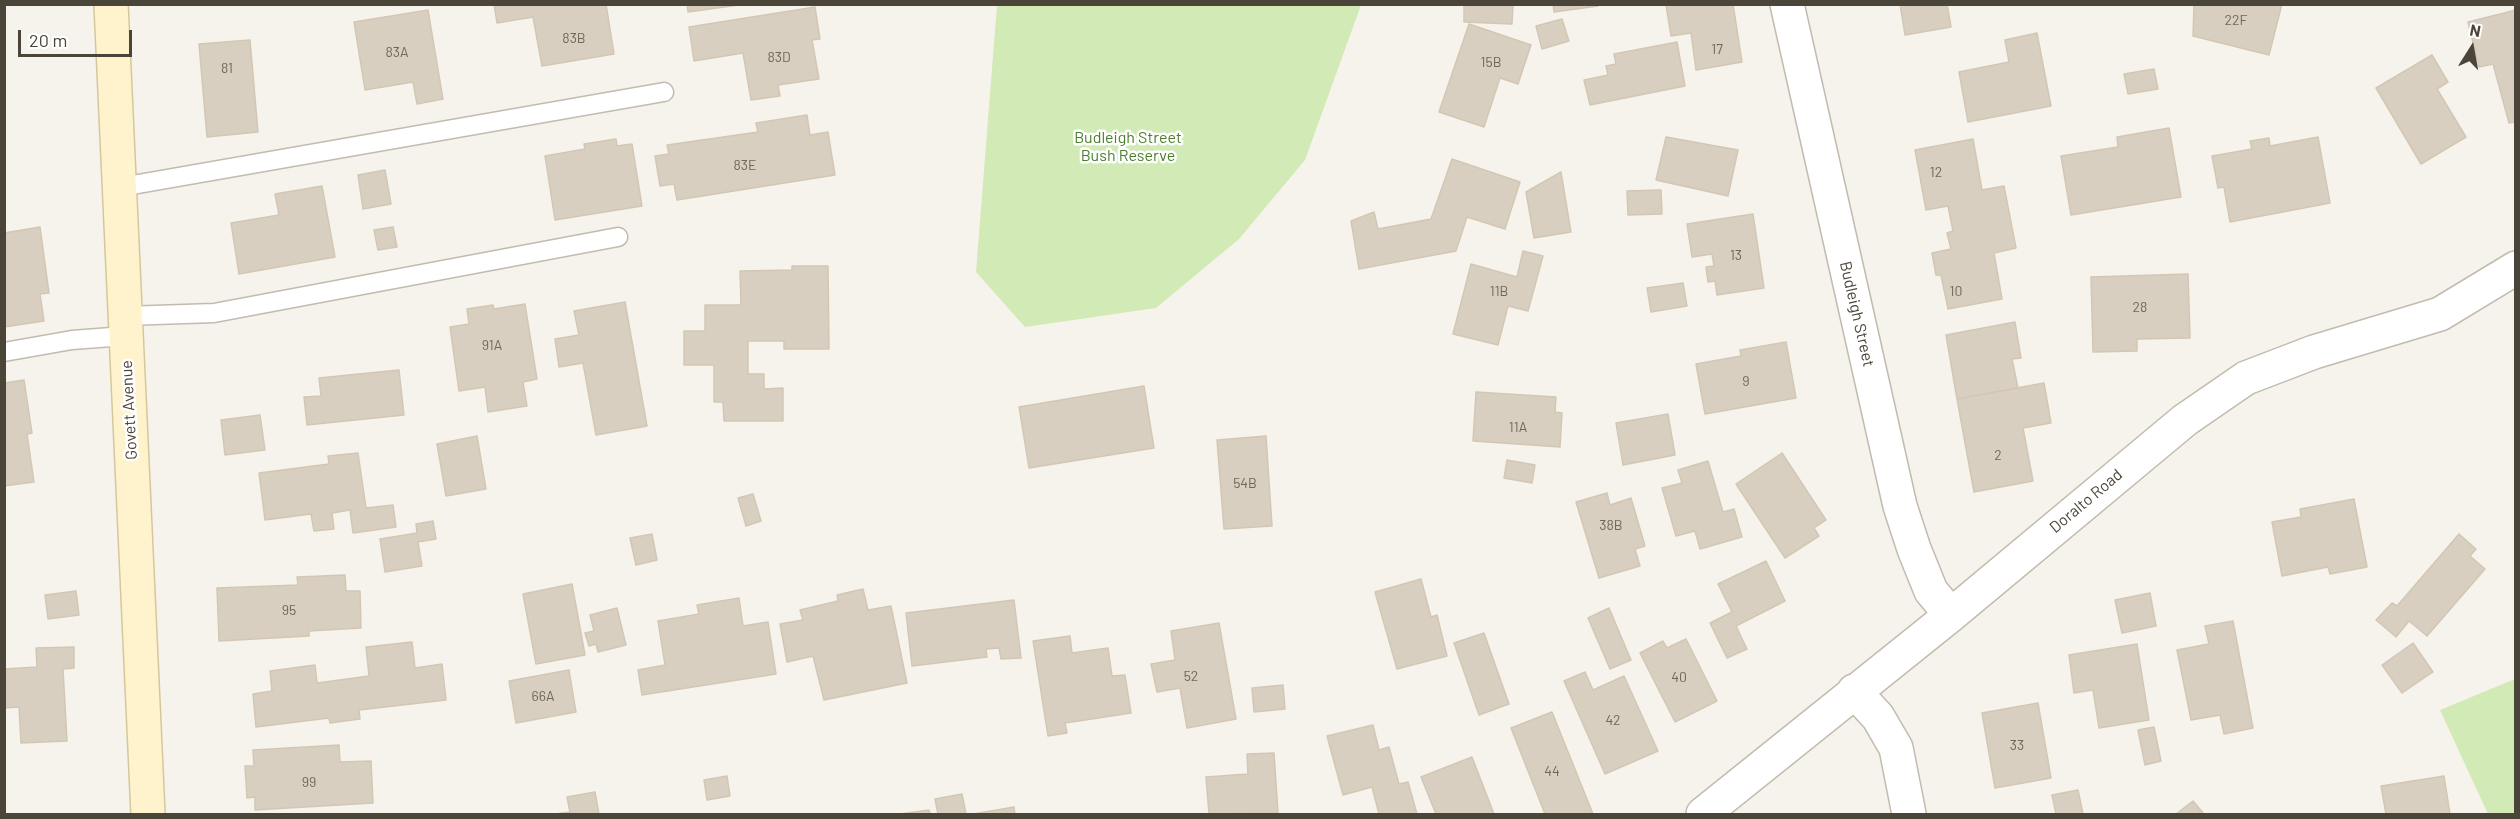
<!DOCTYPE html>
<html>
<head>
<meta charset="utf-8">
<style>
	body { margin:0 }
	#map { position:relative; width:2520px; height:819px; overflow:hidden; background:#f6f3ec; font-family:Barlow,sans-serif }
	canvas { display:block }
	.frame { position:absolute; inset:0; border:6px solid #4b4439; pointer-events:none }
	.north { position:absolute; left:2442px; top:18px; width:60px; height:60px; -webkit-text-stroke:4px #fff; paint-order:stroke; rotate:11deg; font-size:16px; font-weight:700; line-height:24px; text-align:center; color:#4b4439 }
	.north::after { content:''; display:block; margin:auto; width:21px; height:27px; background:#4b4439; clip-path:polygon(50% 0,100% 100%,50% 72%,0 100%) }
	.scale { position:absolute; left:18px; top:30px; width:114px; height:27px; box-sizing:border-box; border:3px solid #4b4439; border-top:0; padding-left:8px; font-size:18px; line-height:21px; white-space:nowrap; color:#4b4439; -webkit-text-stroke:4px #fff; paint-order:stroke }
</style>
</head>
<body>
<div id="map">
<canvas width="2520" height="819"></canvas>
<div class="frame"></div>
<div class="north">N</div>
<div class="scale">20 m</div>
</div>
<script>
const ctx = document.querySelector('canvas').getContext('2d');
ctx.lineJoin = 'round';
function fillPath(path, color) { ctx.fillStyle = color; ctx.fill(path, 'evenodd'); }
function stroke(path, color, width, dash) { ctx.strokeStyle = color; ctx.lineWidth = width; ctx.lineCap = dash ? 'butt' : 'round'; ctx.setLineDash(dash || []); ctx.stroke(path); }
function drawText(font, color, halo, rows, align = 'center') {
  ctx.font = font + ' Barlow,sans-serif'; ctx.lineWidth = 5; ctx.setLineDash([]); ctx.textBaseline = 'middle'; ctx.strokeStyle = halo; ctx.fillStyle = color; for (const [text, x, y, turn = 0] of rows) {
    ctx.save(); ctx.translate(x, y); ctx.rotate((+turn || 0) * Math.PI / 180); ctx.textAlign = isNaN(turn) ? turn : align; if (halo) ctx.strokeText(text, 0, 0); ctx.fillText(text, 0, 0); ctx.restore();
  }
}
const green = new Path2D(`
	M 997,5 L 997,4 L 1361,5 L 1305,160 L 1239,239 L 1156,308 L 1025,327 L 976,272 Z
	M 2515,679 L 2515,814 L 2488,814 L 2440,710 Z`);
const building = new Path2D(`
	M 494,4 L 606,4 L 614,54 L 542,66 L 533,17 L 497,23 Z
	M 687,4 L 746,4 L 688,12 Z
	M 1464,4 L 1513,4 L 1512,24 L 1464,22 Z
	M 1553,4 L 1598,4 L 1598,6 L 1554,12 Z
	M 1733,4 L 1742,62 L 1696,70 L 1691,33 L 1671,36 L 1666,5 Z
	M 1900,4 L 1947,4 L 1951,27 L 1905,35 Z
	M 2194,4 L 2282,4 L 2269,55 L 2193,36 Z
	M 815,7 L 820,39 L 812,40 L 819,79 L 778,85 L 780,96 L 751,100 L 743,53 L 694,61 L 689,27 Z
	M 428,10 L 443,99 L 417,104 L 413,82 L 365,90 L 354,22 Z
	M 2516,10 L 2516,122 L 2509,123 L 2493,64 L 2479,67 L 2468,22 Z
	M 1562,19 L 1569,41 L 1542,49 L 1536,26 Z
	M 1469,24 L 1531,45 L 1518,84 L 1500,78 L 1484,127 L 1439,112 Z
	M 2037,33 L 2051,106 L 1968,122 L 1959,72 L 2009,62 L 2005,40 Z
	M 250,40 L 258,132 L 207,137 L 199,44 Z
	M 1677,42 L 1685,86 L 1590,105 L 1584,80 L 1608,75 L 1606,66 L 1616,64 L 1614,54 Z
	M 2432,55 L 2448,82 L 2437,89 L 2466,137 L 2421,164 L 2376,88 Z
	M 2154,69 L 2158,89 L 2128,94 L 2124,74 Z
	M 807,115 L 810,135 L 828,132 L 835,175 L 677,200 L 674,184 L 660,186 L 655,156 L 669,154 L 667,145 L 758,132 L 756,123 Z
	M 2169,128 L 2181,197 L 2071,215 L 2061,156 L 2118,147 L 2117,137 Z
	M 1666,137 L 1738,150 L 1728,196 L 1656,180 Z
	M 2318,137 L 2330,203 L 2230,222 L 2224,187 L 2218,188 L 2212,156 L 2252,149 L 2250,141 L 2269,138 L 2270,146 Z
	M 616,139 L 617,146 L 632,144 L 642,206 L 555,220 L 545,156 L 585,149 L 584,144 Z
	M 1973,139 L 1982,190 L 2004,186 L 2016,248 L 1994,253 L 2002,299 L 1948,309 L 1941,275 L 1936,275 L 1932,253 L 1951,249 L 1947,233 L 1953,231 L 1948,206 L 1926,210 L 1915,150 Z
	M 1452,159 L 1520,182 L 1505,229 L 1467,217 L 1456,251 L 1359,269 L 1351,221 L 1374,212 L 1378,229 L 1431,219 Z
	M 385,170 L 391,204 L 363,209 L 358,175 Z
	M 1561,172 L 1571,232 L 1534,238 L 1526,192 Z
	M 322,186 L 335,257 L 239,274 L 231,223 L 279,215 L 275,194 Z
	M 1661,190 L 1662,214 L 1628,215 L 1627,191 Z
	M 1753,214 L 1764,288 L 1717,295 L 1715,281 L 1708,282 L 1706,267 L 1714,266 L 1712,254 L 1692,257 L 1687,224 Z
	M 40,227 L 49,293 L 40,294 L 44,321 L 4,327 L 4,233 Z
	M 393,227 L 397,247 L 378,250 L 374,230 Z
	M 1523,251 L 1543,256 L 1528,311 L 1508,306 L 1498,345 L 1453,334 L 1471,264 L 1517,277 Z
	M 792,266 L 828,266 L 829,349 L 784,349 L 784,341 L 748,341 L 748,374 L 764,374 L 764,389 L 783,388 L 783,421 L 724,421 L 723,402 L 714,402 L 714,365 L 684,365 L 684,331 L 705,331 L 705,305 L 741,305 L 740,271 L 792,270 Z
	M 2188,274 L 2190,338 L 2137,339 L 2137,351 L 2093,352 L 2091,277 Z
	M 1683,283 L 1687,306 L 1651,312 L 1647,288 Z
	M 625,302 L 647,426 L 596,435 L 583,363 L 559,367 L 555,339 L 579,335 L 574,311 Z
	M 525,304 L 537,379 L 523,382 L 527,406 L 488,412 L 485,387 L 459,391 L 450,327 L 469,324 L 467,309 L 493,305 L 494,309 Z
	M 2015,322 L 2021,358 L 2012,359 L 2018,388 L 1957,399 L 1946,335 Z
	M 1786,342 L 1796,398 L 1705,414 L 1696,364 L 1741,356 L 1740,350 Z
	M 399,370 L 404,415 L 307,425 L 304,397 L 321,396 L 319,378 Z
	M 24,380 L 32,433 L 27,434 L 34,482 L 4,486 L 4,383 Z
	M 2044,383 L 2051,423 L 2023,428 L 2033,481 L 1974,492 L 1957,399 Z
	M 1144,386 L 1154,448 L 1029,468 L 1019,407 Z
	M 1476,392 L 1556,397 L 1555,412 L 1562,413 L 1560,447 L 1473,441 Z
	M 1668,414 L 1675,455 L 1623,465 L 1616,423 Z
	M 260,415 L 265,450 L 225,455 L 221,420 Z
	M 477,436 L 486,489 L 446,496 L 437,444 Z
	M 1266,436 L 1272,526 L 1224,529 L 1217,440 Z
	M 358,453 L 366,508 L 393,505 L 396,527 L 353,533 L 350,510 L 332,513 L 334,529 L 314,531 L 311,514 L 265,520 L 259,473 L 329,464 L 328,456 Z
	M 1782,453 L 1826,520 L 1814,528 L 1819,536 L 1785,558 L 1736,484 Z
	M 1507,460 L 1535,465 L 1532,483 L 1504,478 Z
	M 1708,461 L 1723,512 L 1734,509 L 1742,537 L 1700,549 L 1695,531 L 1676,536 L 1662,488 L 1682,483 L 1678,470 Z
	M 1607,493 L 1610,505 L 1631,498 L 1645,546 L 1635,549 L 1640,566 L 1599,578 L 1576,502 Z
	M 753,494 L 761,521 L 746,526 L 738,498 Z
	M 2354,499 L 2367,567 L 2330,574 L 2328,567 L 2282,576 L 2272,522 L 2301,517 L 2300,509 Z
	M 433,521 L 436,539 L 418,542 L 422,566 L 385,572 L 380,539 L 417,533 L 416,524 Z
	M 652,534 L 657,560 L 636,565 L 630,538 Z
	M 2459,534 L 2476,549 L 2470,556 L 2485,569 L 2427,636 L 2409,621 L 2396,637 L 2376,620 L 2392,603 L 2397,606 Z
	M 1766,561 L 1785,601 L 1736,626 L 1747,649 L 1727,658 L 1710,623 L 1732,612 L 1718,584 Z
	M 345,575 L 346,591 L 360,591 L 361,628 L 309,631 L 309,636 L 219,641 L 217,588 L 298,585 L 297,577 Z
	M 1421,579 L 1431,617 L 1437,615 L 1447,656 L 1397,669 L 1375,592 Z
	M 572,584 L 585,655 L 536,664 L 523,594 Z
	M 863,589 L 868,610 L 891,606 L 907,683 L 824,700 L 813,656 L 787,662 L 780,624 L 803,620 L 800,610 L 838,601 L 837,595 Z
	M 76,591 L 79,615 L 48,619 L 45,595 Z
	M 2150,593 L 2156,626 L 2122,633 L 2115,600 Z
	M 739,598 L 743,626 L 768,622 L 776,674 L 642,695 L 638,670 L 665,665 L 658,621 L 699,614 L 697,605 Z
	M 1014,600 L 1021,658 L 1001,659 L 999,648 L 986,649 L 987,657 L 912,666 L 906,613 Z
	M 617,608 L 626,645 L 598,652 L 596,644 L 589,646 L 585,633 L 594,631 L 590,615 Z
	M 1609,608 L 1631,660 L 1610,669 L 1588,618 Z
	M 2233,621 L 2253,728 L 2224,734 L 2220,715 L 2191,720 L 2177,650 L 2209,644 L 2205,626 Z
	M 1219,623 L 1236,719 L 1187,728 L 1180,688 L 1157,692 L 1151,664 L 1175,660 L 1171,631 Z
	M 1484,633 L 1509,704 L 1479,715 L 1454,643 Z
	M 1070,636 L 1072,653 L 1108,648 L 1112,676 L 1125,675 L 1131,713 L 1065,723 L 1067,733 L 1048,736 L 1033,641 Z
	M 1686,639 L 1717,701 L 1675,722 L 1640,653 L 1663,641 L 1667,648 Z
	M 412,642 L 415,668 L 442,664 L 446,700 L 359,710 L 360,719 L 330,723 L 329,718 L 256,727 L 253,694 L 272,691 L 270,671 L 315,665 L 317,683 L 369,676 L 366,647 Z
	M 2413,643 L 2433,672 L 2402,693 L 2382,665 Z
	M 2137,644 L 2149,720 L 2099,728 L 2093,690 L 2074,693 L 2069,655 Z
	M 74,647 L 74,668 L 63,669 L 67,741 L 21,743 L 19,707 L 4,708 L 4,669 L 37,667 L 36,648 Z
	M 569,670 L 576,712 L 516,723 L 509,681 Z
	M 1585,672 L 1593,690 L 1624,676 L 1658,751 L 1605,774 L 1564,681 Z
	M 1283,685 L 1285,709 L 1254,712 L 1252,688 Z
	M 2038,703 L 2051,778 L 1995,788 L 1982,713 Z
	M 1552,712 L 1593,814 L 1545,814 L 1511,728 Z
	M 1373,725 L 1379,750 L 1389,747 L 1399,784 L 1408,782 L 1417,814 L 1379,814 L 1372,787 L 1343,795 L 1327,736 Z
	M 2154,727 L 2161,761 L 2145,765 L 2138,730 Z
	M 339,745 L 340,762 L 371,761 L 373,803 L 255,810 L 255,797 L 247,798 L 245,766 L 254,766 L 253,750 Z
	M 1274,753 L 1278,813 L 1209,814 L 1206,777 L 1248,774 L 1247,754 Z
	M 1472,757 L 1494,814 L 1436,814 L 1421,777 Z
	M 727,776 L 730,796 L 707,800 L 704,780 Z
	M 2444,776 L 2450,814 L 2386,814 L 2381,786 Z
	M 2078,790 L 2083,814 L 2056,814 L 2052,795 Z
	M 595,792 L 599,814 L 555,814 L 570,812 L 567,797 Z
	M 962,794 L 966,814 L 938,814 L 935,799 Z
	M 2193,801 L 2204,814 L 2176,814 Z
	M 1014,807 L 1015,814 L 973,814 Z
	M 929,810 L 930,814 L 900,814 Z`);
const lane = new Path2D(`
	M 121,187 L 664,92
	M 125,316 L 214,313 L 618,237
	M 4,352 L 72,340 L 125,336`);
const street = new Path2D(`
	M 1787,4 L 1900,506 L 1914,549 L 1931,591 L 1951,615
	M 1854,691 L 1878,717 L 1896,748 L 1909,814
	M 1703,814 L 1951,615 L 2185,420 L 2246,378 L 2314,352 L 2440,314 L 2516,268`);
const secondary = new Path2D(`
	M 111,4 L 148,814`);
const numberNames = [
	["22F",2236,20],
	["83B",574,38],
	["17",1717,49],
	["83A",397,52],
	["83D",779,57],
	["15B",1491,62],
	["81",227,68],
	["83E",745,165],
	["12",1936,172],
	["13",1736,255],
	["11B",1499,291],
	["10",1956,291],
	["28",2140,307],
	["91A",492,345],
	["9",1746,381],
	["11A",1518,427],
	["2",1998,455],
	["54B",1245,483],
	["38B",1611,525],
	["95",289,610],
	["52",1191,676],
	["40",1679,677],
	["66A",543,696],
	["42",1613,720],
	["33",2017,745],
	["44",1552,771],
	["99",309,782]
];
const parkNames = [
	["Budleigh Street",1128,138],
	["Bush Reserve",1128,156]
];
const streetNames = [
	["Budleigh Street",1857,314,77],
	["Govett Avenue",129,410,-93],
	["Doralto Road",2086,501,-40]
];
fillPath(green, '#d2eab5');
fillPath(building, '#d8cfc1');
stroke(building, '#d3c7b4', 1.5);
stroke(lane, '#c2bbae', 21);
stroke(street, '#c2bbae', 36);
stroke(secondary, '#d6c79b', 36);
stroke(lane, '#fff', 18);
stroke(street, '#fff', 33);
stroke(secondary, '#fff3cd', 33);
drawText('14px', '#6e675b', null, numberNames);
drawText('16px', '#4a7f2a', '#fff', parkNames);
drawText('16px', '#4b4439', '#fff', streetNames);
</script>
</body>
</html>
